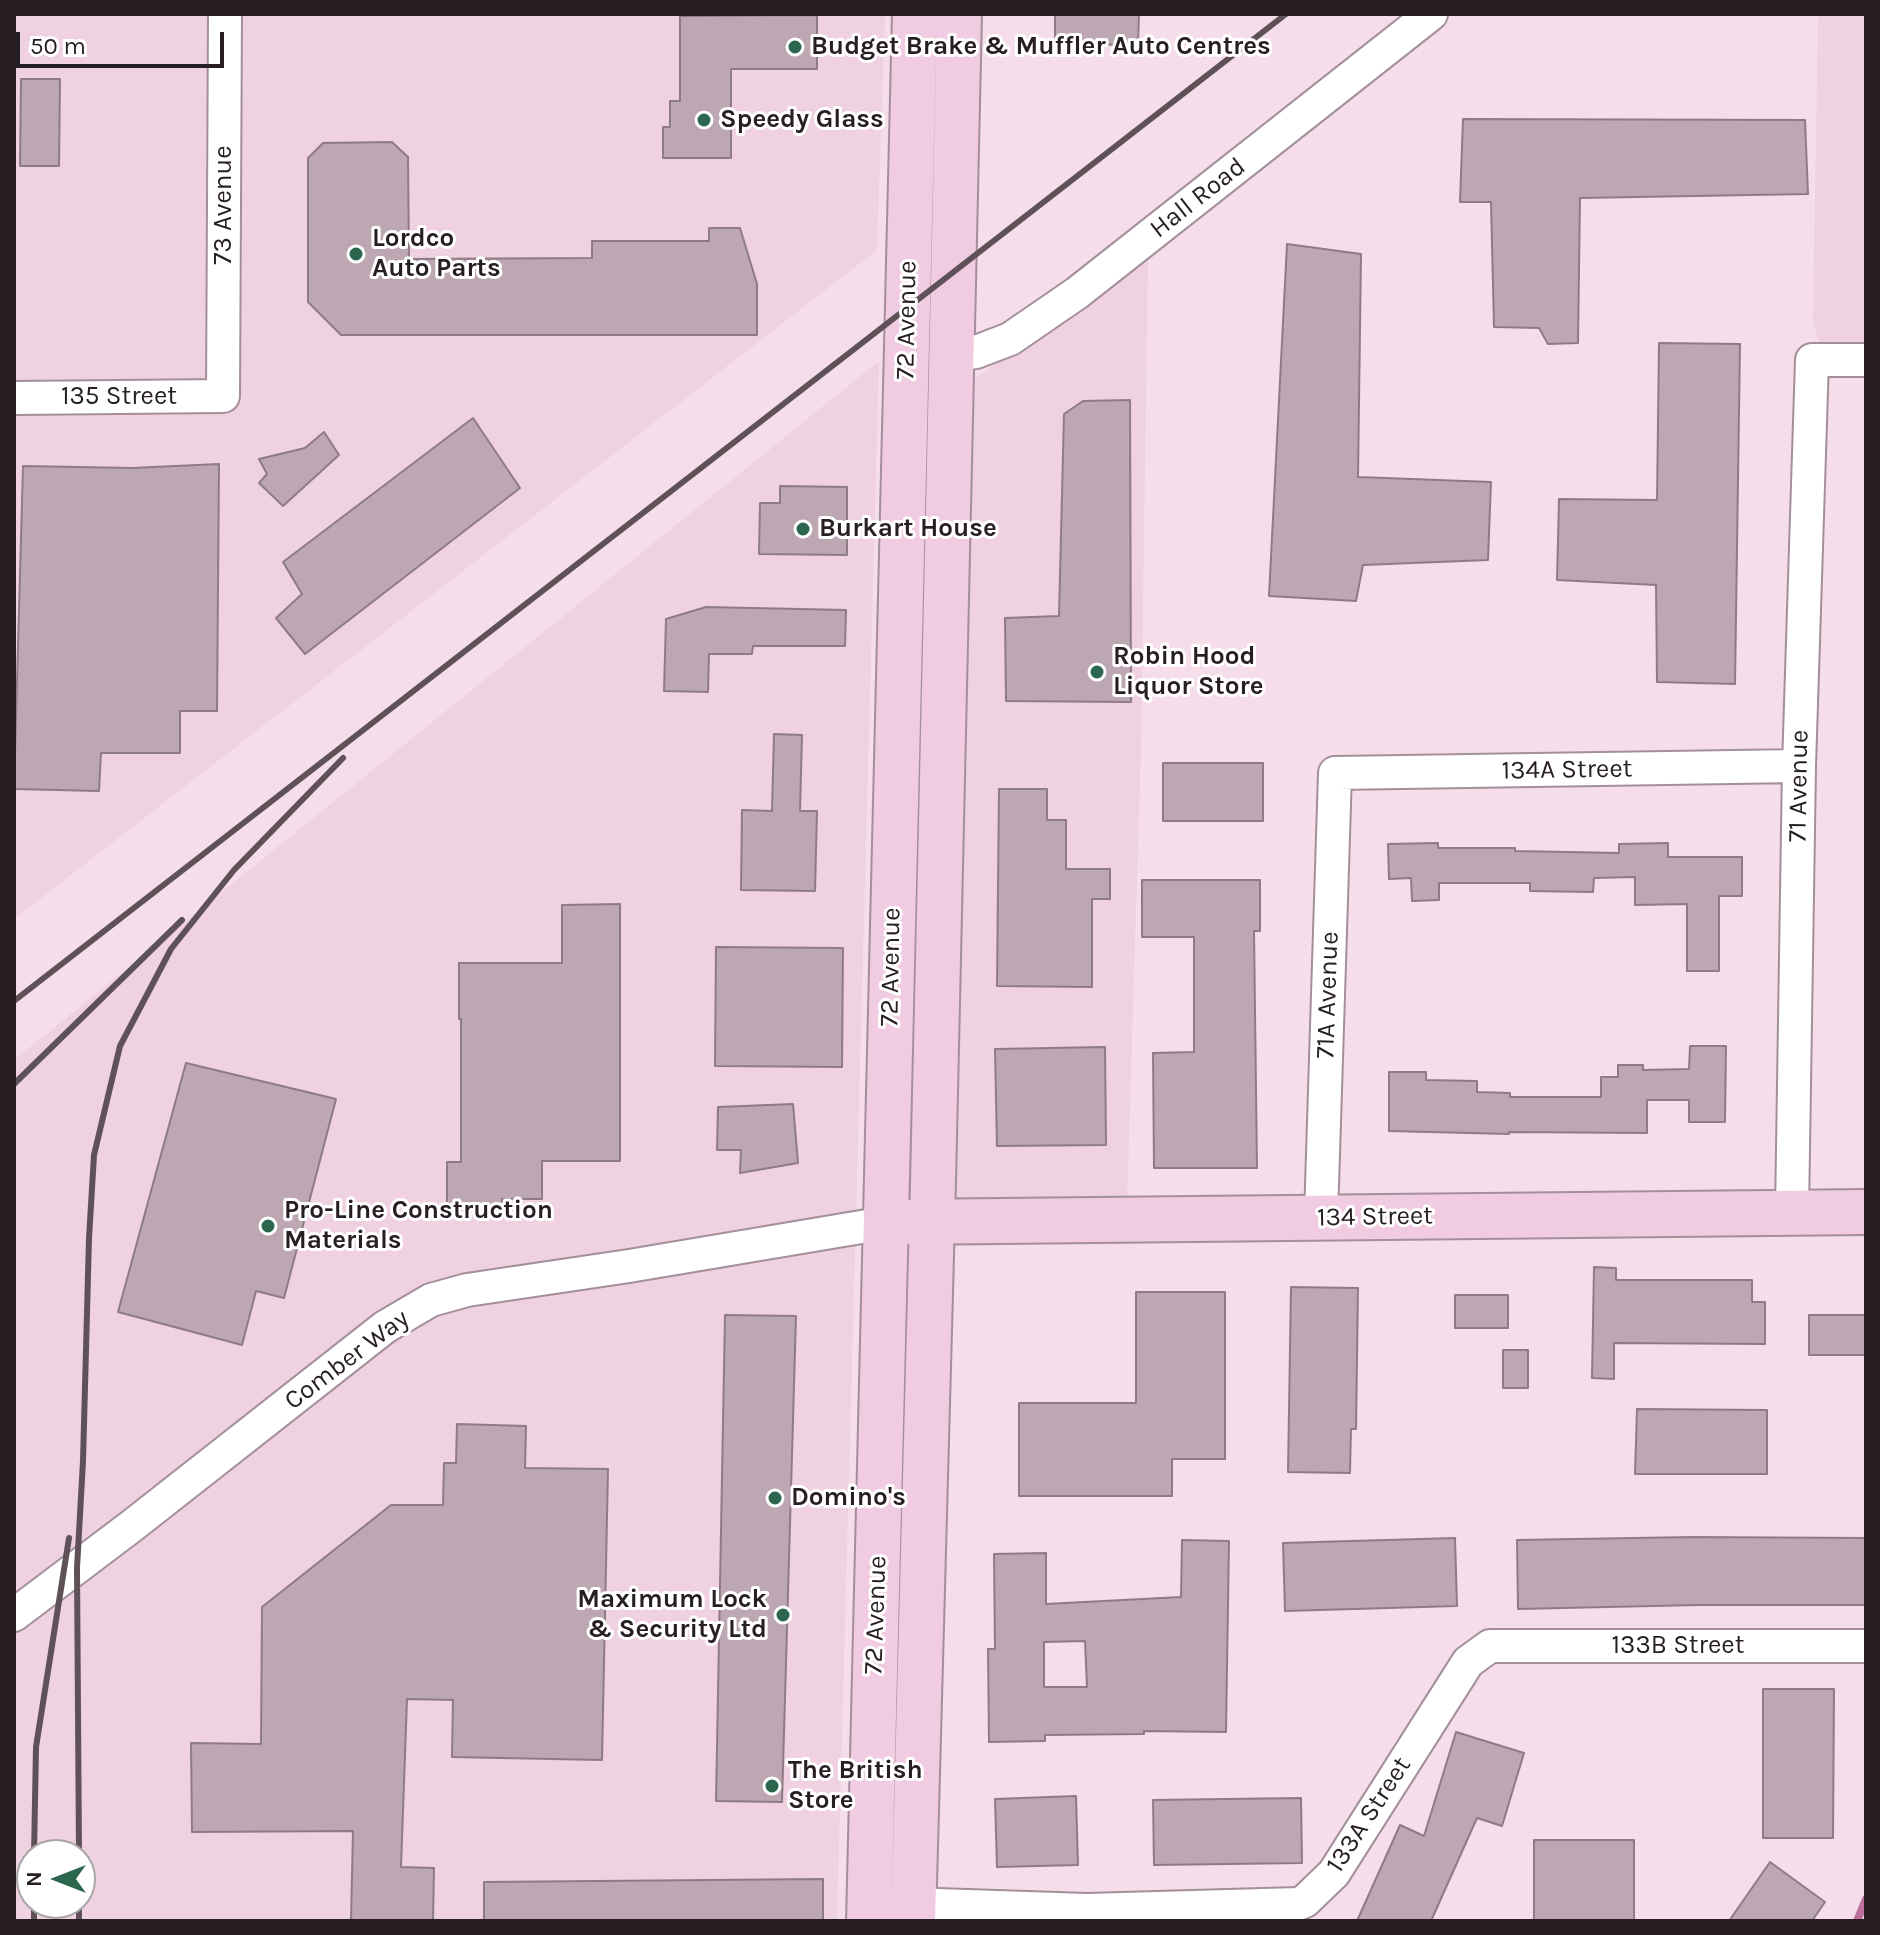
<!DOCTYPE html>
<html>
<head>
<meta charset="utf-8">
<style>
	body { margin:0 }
	#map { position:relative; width:1880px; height:1935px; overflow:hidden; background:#f5deea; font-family:Karla,sans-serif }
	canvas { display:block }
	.frame { position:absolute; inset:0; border:16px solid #261e22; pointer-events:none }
	.north { position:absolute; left:16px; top:1839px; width:80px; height:80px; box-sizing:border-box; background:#fff; border:2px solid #a8a5a7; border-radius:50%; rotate:270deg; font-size:22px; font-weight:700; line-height:32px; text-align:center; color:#261e22 }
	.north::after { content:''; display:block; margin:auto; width:28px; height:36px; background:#2c664f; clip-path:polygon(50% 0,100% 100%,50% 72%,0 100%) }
	.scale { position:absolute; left:16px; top:32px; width:208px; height:36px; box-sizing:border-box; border:4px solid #261e22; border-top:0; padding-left:10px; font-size:24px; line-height:28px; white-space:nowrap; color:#261e22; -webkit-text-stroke:6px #fff; paint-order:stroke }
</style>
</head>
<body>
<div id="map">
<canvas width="1880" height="1935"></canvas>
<div class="frame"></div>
<div class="north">N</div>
<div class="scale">50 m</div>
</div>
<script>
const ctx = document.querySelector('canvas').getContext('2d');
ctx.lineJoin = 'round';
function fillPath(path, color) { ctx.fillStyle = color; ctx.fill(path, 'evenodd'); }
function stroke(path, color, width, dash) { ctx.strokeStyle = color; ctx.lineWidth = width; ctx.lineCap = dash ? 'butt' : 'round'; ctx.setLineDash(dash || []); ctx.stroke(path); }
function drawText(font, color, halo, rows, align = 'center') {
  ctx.font = font + ' Karla,sans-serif'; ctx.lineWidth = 6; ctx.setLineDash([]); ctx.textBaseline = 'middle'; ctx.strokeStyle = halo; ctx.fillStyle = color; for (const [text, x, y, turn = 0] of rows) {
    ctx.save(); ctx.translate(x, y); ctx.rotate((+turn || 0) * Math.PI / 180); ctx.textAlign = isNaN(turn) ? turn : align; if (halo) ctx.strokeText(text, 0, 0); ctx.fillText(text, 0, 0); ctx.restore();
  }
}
const built = new Path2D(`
	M 14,14 L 885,14 L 877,250 L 14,919 Z
	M 1818,14 L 1866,14 L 1866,351 L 1822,352 L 1813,321 Z
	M 1148,253 L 1141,749 L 1127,1203 L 940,1214 L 962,388 Z
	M 879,361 L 837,1921 L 14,1921 L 14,1060 ZM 32,1855 L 80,1855 L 80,1903 L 32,1903 Z`);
const stream = new Path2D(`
	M 1857,1921 L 1866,1899`);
const building = new Path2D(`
	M 1055,14 L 1139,14 L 1138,45 L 1055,44 Z
	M 817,15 L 817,69 L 731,69 L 731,158 L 663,158 L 663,127 L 670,127 L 670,101 L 680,101 L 680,16 Z
	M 21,79 L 60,79 L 59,166 L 20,166 Z
	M 1463,119 L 1805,120 L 1808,194 L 1580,198 L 1578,343 L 1548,344 L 1539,328 L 1494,327 L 1491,202 L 1460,202 Z
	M 392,142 L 408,157 L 409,259 L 592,258 L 592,241 L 709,241 L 709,228 L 740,228 L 757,284 L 757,335 L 341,335 L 308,302 L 308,158 L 323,143 Z
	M 1287,244 L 1361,254 L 1358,477 L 1491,482 L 1488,560 L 1363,565 L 1356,601 L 1269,596 Z
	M 1659,343 L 1740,344 L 1735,684 L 1657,682 L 1656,585 L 1557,580 L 1559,499 L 1657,500 Z
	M 1130,400 L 1131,702 L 1006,701 L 1005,618 L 1059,616 L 1064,414 L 1083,401 Z
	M 473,418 L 520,488 L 305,654 L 276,618 L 302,594 L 283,562 Z
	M 324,432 L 339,455 L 283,506 L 259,483 L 267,474 L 259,459 L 305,448 Z
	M 219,464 L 217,711 L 180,711 L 180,753 L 101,753 L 99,791 L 14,789 L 23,466 L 132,468 Z
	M 780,486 L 847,487 L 847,555 L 759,554 L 760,503 L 780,503 Z
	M 706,607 L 846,610 L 845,646 L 753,646 L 752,654 L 709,654 L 708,692 L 664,691 L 666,619 Z
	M 774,734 L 802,735 L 800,811 L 817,811 L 815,891 L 741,890 L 742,810 L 772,811 Z
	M 1163,763 L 1263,763 L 1263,821 L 1163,821 Z
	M 999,789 L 1047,789 L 1047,820 L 1066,820 L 1066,869 L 1110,869 L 1110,899 L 1092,899 L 1092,987 L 997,986 Z
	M 1438,843 L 1438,848 L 1515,848 L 1515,851 L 1619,853 L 1619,844 L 1668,843 L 1668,857 L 1742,857 L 1742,896 L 1719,896 L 1719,971 L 1687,971 L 1687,904 L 1635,905 L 1635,877 L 1594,878 L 1593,892 L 1530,891 L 1530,883 L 1439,883 L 1439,900 L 1412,901 L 1411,878 L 1389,879 L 1388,844 Z
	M 1142,880 L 1260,880 L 1260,931 L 1254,931 L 1257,1168 L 1154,1168 L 1153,1053 L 1194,1052 L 1194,937 L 1142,937 Z
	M 620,904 L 620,1161 L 542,1161 L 542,1199 L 502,1199 L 502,1210 L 447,1210 L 447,1162 L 461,1162 L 461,1019 L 459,1019 L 459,963 L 562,963 L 562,905 Z
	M 716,947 L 843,948 L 842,1067 L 715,1066 Z
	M 1690,1046 L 1726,1046 L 1725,1122 L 1689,1122 L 1689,1100 L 1647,1100 L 1647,1133 L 1509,1132 L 1509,1134 L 1389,1131 L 1389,1072 L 1426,1072 L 1426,1080 L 1477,1081 L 1477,1092 L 1510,1093 L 1510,1097 L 1601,1097 L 1601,1077 L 1618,1077 L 1618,1065 L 1643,1065 L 1643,1070 L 1689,1069 Z
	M 1105,1047 L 1106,1145 L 997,1146 L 995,1049 Z
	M 186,1063 L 336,1099 L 284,1298 L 256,1291 L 242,1345 L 118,1312 Z
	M 793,1104 L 798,1163 L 740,1173 L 741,1150 L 717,1150 L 718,1107 Z
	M 1594,1267 L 1616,1268 L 1616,1280 L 1752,1280 L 1752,1302 L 1765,1302 L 1765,1344 L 1614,1343 L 1614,1379 L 1592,1378 Z
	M 1291,1287 L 1358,1288 L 1356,1429 L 1351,1429 L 1350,1473 L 1288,1472 Z
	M 1136,1292 L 1225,1292 L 1225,1459 L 1172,1459 L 1172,1496 L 1019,1496 L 1019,1403 L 1136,1403 Z
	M 1455,1295 L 1508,1295 L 1508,1328 L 1455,1328 Z
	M 725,1315 L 796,1316 L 782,1802 L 716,1801 Z
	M 1809,1315 L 1866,1315 L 1866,1355 L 1809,1355 Z
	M 1503,1350 L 1528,1350 L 1528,1388 L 1503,1388 Z
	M 1637,1409 L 1767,1410 L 1767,1474 L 1635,1474 Z
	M 457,1424 L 526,1426 L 525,1468 L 608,1469 L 602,1760 L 452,1757 L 453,1700 L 407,1699 L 401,1867 L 434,1868 L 433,1921 L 351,1921 L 353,1831 L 192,1832 L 191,1743 L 261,1744 L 262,1607 L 391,1505 L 443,1505 L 444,1463 L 456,1463 Z
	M 1692,1537 L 1866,1538 L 1866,1605 L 1698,1605 L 1518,1609 L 1517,1540 Z
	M 1455,1538 L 1457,1606 L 1285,1611 L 1283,1543 Z
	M 1182,1540 L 1229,1541 L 1226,1732 L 1144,1731 L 1144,1734 L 1045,1735 L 1045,1741 L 989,1742 L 988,1649 L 995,1649 L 994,1554 L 1046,1553 L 1046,1604 L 1181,1597 ZM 1085,1641 L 1087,1687 L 1044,1687 L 1044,1642 Z
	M 1763,1689 L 1834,1689 L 1833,1838 L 1763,1838 Z
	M 1456,1732 L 1524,1753 L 1502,1826 L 1477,1818 L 1431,1921 L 1357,1921 L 1400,1825 L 1424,1836 Z
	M 1076,1796 L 1078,1865 L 997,1867 L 995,1799 Z
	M 1301,1798 L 1302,1863 L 1154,1865 L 1153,1800 Z
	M 1534,1840 L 1634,1840 L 1634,1921 L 1534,1921 Z
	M 1770,1862 L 1825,1902 L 1812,1921 L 1729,1921 Z
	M 823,1879 L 823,1921 L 484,1921 L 484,1882 Z`);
const street = new Path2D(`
	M 951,355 L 976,352 L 1010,339 L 1077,293 L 1431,14
	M 14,398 L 223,396 L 225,14
	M 1792,1212 L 1799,766 L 1812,360 L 1866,360
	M 1321,1217 L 1335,773 L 1799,766
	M 14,1615 L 133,1525 L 385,1327 L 431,1300 L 467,1290 L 629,1266 L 885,1223
	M 891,1906 L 937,1905 L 1087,1910 L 1298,1904 L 1305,1901 L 1334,1873 L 1468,1662 L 1490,1646 L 1866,1646`);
const secondary = new Path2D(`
	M 904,1222 L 1866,1212
	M 869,1921 L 915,14
	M 913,1921 L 933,1182 L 959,14`);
const rail = new Path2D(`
	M 14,1001 L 1286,14
	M 14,1084 L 182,920
	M 34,1855 L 36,1747 L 69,1538
	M 79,1855 L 77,1568 L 83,1461 L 89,1238 L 94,1155 L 120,1046 L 171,949 L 234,870 L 343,758
	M 34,1903 L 34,1921
	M 79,1903 L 79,1921`);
const markers = [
	[795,47,8,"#2c664f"],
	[704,120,8,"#2c664f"],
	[356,254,8,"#2c664f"],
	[803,529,8,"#2c664f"],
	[1097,672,8,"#2c664f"],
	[268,1226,8,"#2c664f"],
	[775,1498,8,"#2c664f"],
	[783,1615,8,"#2c664f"],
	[772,1786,8,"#2c664f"]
];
const poiNames = [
	["Budget Brake & Muffler Auto Centres",811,47],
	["Speedy Glass",720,120],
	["Lordco",372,239],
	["Auto Parts",372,269],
	["Burkart House",819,529],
	["Robin Hood",1113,657],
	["Liquor Store",1113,687],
	["Pro-Line Construction",284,1211],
	["Materials",284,1241],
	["Domino's",791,1498],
	["Maximum Lock",767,1600,"right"],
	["& Security Ltd",767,1630,"right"],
	["The British",788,1771],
	["Store",788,1801]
];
const streetNames = [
	["Hall Road",1198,198,-38],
	["73 Avenue",224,205,-90],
	["72 Avenue",907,320,-89],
	["135 Street",119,397],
	["134A Street",1567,770,-1],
	["71 Avenue",1799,786,-89],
	["72 Avenue",891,967,-89],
	["71A Avenue",1328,995,-88],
	["134 Street",1375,1217,-1],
	["Comber Way",347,1360,-37],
	["72 Avenue",876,1615,-88],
	["133B Street",1678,1646],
	["133A Street",1369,1815,-57]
];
fillPath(built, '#efd1e1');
stroke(stream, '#bd6f9d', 8);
fillPath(building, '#bda7b2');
stroke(building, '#8f7b85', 2);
stroke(street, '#a38f9a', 36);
stroke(secondary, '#a38f9a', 48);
stroke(street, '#fff', 32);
stroke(secondary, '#f0cbe2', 44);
stroke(rail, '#5e5258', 6);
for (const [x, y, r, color] of markers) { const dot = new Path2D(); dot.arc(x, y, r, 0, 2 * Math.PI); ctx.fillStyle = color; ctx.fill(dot); stroke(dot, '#fff', 3); }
drawText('bold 26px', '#261e22', '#fff', poiNames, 'left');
drawText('26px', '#261e22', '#fff', streetNames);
</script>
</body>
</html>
